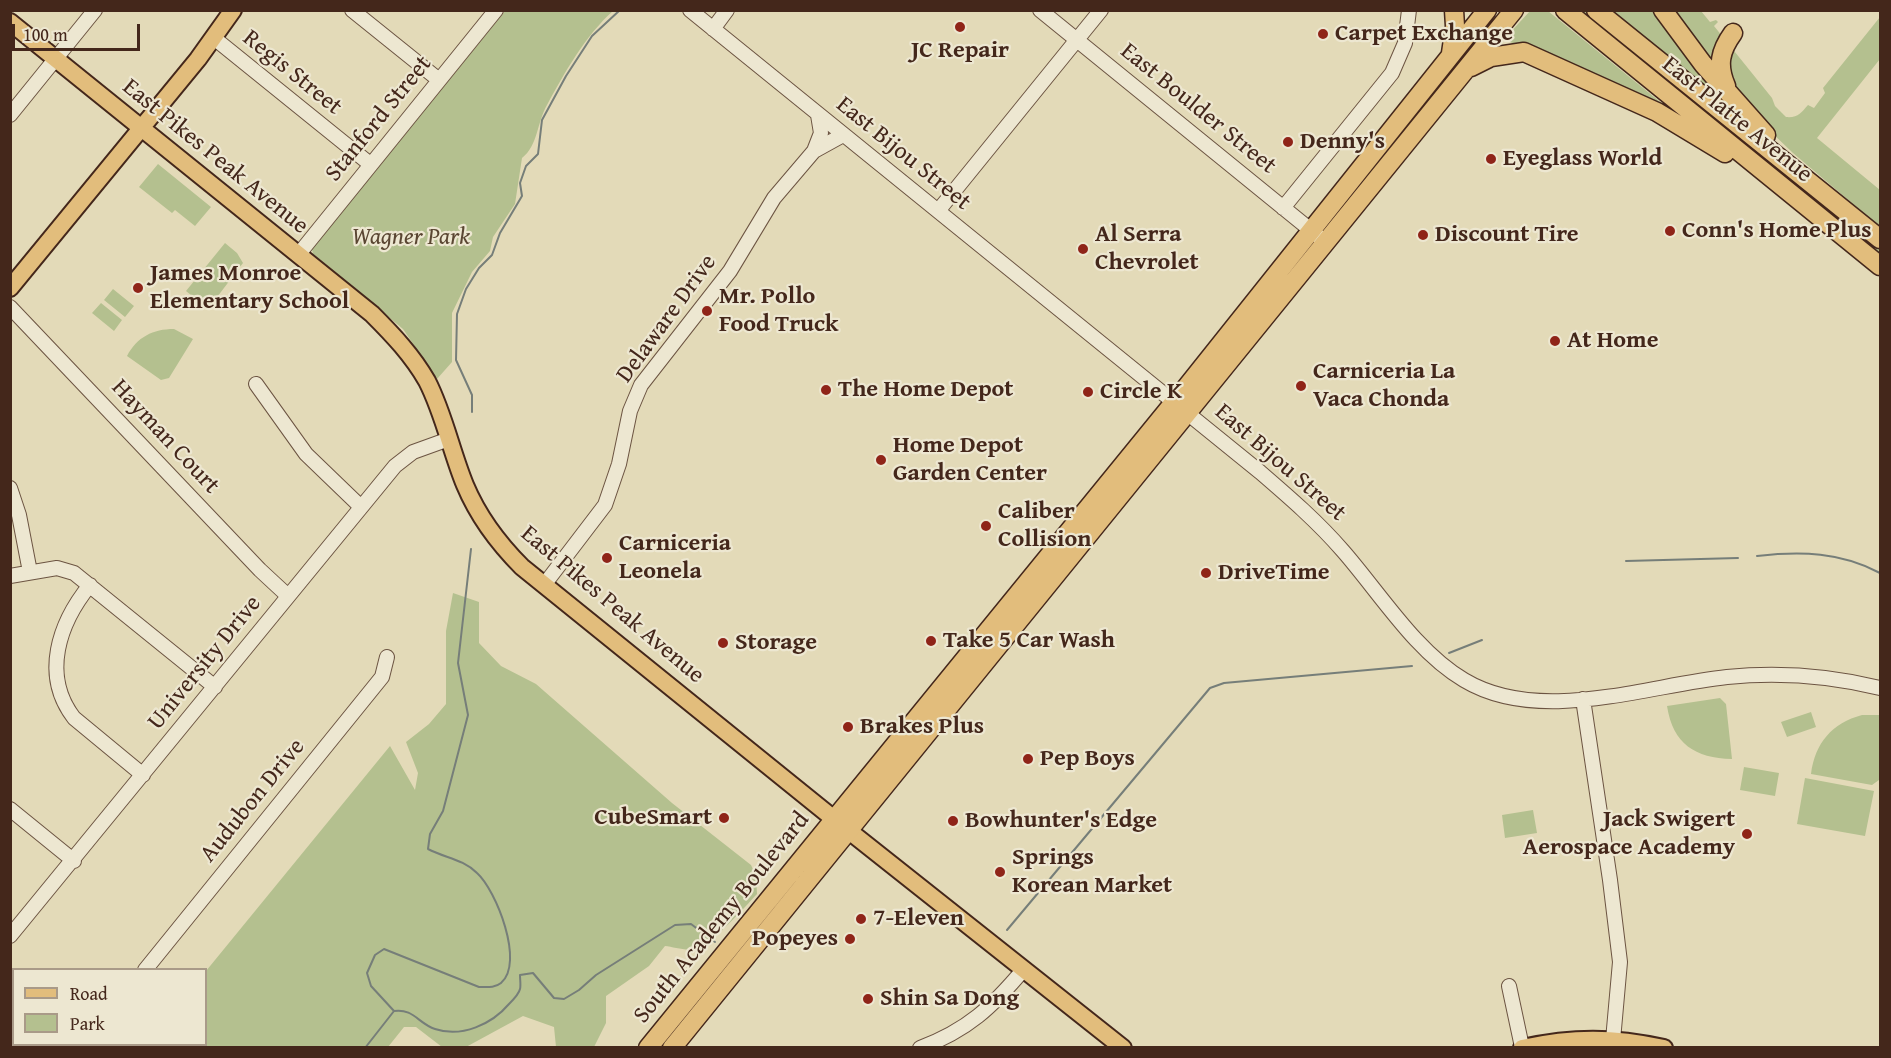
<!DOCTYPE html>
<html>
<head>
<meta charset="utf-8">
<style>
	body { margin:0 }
	#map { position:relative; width:1891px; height:1058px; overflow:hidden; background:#e3dab8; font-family:"Gentium Book Plus",serif }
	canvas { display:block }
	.frame { position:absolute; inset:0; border:12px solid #44271b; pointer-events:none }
	.legend { position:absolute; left:12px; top:968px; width:195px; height:78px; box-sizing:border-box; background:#ede7d1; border:2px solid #a99a88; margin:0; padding:8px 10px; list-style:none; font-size:18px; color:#44271b }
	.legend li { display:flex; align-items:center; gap:12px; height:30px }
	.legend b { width:30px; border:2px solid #a99a88 }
	.scale { position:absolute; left:12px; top:24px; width:128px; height:27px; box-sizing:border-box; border:3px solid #44271b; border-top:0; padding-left:8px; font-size:18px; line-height:21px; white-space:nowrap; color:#44271b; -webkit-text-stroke:4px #ede7d1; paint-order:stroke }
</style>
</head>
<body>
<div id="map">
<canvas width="1891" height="1058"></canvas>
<div class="frame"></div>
<ul class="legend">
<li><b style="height:8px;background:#e2bd7c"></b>Road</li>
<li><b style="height:16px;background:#b4c08f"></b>Park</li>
</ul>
<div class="scale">100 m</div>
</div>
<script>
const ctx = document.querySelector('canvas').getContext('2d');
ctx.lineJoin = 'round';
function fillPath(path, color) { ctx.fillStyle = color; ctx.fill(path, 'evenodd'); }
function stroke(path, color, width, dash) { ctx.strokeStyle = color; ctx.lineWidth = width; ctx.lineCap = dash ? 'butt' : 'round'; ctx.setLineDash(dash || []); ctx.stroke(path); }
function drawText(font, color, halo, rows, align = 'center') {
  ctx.font = font + ' "Gentium Book Plus",serif'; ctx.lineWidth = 4.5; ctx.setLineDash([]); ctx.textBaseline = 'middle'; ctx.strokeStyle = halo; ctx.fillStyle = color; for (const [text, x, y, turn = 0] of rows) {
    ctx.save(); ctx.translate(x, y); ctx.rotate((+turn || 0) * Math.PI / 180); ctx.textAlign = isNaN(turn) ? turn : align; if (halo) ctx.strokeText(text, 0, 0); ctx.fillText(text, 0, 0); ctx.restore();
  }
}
const green = new Path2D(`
	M 505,11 L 613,11 C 585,36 565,72 547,105 C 537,122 538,146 522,158 L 515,204 L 493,237 L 490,251 L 472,272 L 452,313 L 452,362 L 437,379 L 403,329 L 313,254 L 312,249 Z
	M 1530,11 L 1548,11 L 1664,105 L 1661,108 L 1510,42 L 1507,36 Z
	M 1568,11 L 1588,11 L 1880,247 L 1880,262 Z
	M 1611,11 L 1657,11 L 1728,106 Z
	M 1671,11 L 1701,11 L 1710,22 L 1716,20 L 1718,22 L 1714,26 L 1772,98 L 1775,106 L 1786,117 C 1798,118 1801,113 1808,105 L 1814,108 L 1825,93 L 1823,88 L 1880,17 L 1880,59 L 1817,138 L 1880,190 L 1880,227 L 1793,153 L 1747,109 Z
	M 158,164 L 211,207 L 195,226 L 175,210 L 172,213 L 139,187 Z
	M 225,243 L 237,253 L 243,263 L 208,309 L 186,291 Z
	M 113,289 L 134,306 L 125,317 L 104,300 Z
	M 101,303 L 122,320 L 114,331 L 92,313 Z
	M 174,329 L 193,339 L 169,378 L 161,380 L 127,356 C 137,337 153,329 174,329 Z
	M 453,593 L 479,602 L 479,643 L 501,666 L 536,684 L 672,803 L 751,865 L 756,876 L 757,894 C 744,908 714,942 698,948 C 688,952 674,947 665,946 L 649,966 L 606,996 L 606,1023 L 594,1047 L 556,1047 L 554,1027 L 523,1016 L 466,1047 L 442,1047 L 416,1027 L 404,1027 L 388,1047 L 143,1047 L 145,1044 L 206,1044 L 206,971 L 390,746 L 415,790 L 418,773 L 406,742 L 429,724 L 446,704 L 446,631 Z
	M 1720,698 L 1726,704 L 1732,759 C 1695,758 1673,744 1667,706 Z
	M 1811,712 L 1816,727 L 1787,737 L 1781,722 Z
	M 1862,715 L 1880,715 L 1879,780 L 1872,785 L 1811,774 C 1815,743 1832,723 1862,715 Z
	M 1744,767 L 1779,773 L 1775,796 L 1740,790 Z
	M 1805,778 L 1874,791 L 1865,836 L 1797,824 Z
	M 1533,810 L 1537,833 L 1505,838 L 1502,815 Z`);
const stream = new Path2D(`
	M 472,412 L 472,395 L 456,360 L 457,314 L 466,289 L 479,268 L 492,255 L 500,233 L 522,196 L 520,183 L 526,166 L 538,154 L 542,120 L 566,76 L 592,36 L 620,10
	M 1757,556 C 1801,551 1841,552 1880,573
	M 1626,561 L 1738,558
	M 1449,653 L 1482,640
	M 1007,930 L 1210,688 L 1224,683 L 1412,666
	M 394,1011 L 371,986 L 367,973 L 375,955 L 384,949 L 479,987 C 487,987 495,988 501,983 C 525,963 496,890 477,873 C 463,859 445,858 428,849 L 430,834 L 443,811 L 468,715 L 458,663 L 471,549
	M 394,1011 C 413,1008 419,1024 435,1029 C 462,1038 492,1024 509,1004 C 513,1000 519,994 520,989 C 521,985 520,980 520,975 L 533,973 L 554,998 L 564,999 L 579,990 L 596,975 L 675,925 L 691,924 L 715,942
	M 365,1048 L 394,1011`);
const minor = new Path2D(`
	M 352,10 L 439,80
	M 690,10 L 1260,472 C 1289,497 1318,522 1343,551 C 1379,592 1416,652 1464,680 C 1539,725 1644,686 1727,677 C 1777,672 1831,676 1880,688
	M 1040,10 L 1318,236
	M 713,29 L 727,10
	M 214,38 L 370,164
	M 10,115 L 95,10
	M 814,151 L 843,135
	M 1283,208 L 1392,73 L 1405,43 L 1409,10
	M 938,211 L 1101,10
	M 298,255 L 496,10
	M 10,307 L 260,570 L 288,596
	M 256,384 L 306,454 L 361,507
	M 10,488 L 19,515 L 30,572
	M 10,576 L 57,568 L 74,573 L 215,687
	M 90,585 C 59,623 41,675 74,718 L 143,775
	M 544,585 L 605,505 L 619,464 L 630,411 L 641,385 L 730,271 L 774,198 L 814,151 L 821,133 L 818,115
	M 1583,699 L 1610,880 L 1620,962 L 1613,1040
	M 10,809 L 74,861
	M 10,936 L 395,466 L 413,452 L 449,439
	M 145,970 L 382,677 L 387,657
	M 1509,986 L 1522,1047
	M 82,1048 L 84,1044
	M 920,1048 C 968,1030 992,1007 1024,969`);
const major = new Path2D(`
	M 10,22 L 372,314 C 393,335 412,355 427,381 C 444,414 451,451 465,485 C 478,516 498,543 522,567 L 834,819 L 1123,1048
	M 10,288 L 198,59 L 233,10
	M 1522,1048 C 1573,1037 1613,1037 1664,1048`);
const highway = new Path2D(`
	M 1565,10 L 1880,266
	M 1596,10 L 1880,239
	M 1663,10 L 1703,64 L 1766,135
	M 1451,53 L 1455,26 L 1454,10
	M 1471,67 L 1491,57 L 1524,52 L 1657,112 L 1725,153
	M 1726,86 C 1717,65 1720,51 1733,33
	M 648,1048 L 1185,389 L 1487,10
	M 672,1048 L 1514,10`);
const markers = [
	[960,27,6,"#8f2418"],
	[1323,34,6,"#8f2418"],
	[1288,142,6,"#8f2418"],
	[1491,159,6,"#8f2418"],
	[1670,231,6,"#8f2418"],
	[1423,235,6,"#8f2418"],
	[1083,249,6,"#8f2418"],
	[138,288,6,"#8f2418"],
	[707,311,6,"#8f2418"],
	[1555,341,6,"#8f2418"],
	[1301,386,6,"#8f2418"],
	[826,390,6,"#8f2418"],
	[1088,392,6,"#8f2418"],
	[881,460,6,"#8f2418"],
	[986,526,6,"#8f2418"],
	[607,558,6,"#8f2418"],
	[1206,573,6,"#8f2418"],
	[931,641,6,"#8f2418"],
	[723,643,6,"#8f2418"],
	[848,727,6,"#8f2418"],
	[1028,759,6,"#8f2418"],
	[724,818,6,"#8f2418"],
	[953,821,6,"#8f2418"],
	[1747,834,6,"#8f2418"],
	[1000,872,6,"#8f2418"],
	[861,919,6,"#8f2418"],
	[850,939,6,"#8f2418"],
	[868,999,6,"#8f2418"]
];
const poiNames = [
	["Carpet Exchange",1335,34],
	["JC Repair",960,51,"center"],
	["Denny's",1300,142],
	["Eyeglass World",1503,159],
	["Conn's Home Plus",1682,231],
	["Al Serra",1095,235],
	["Chevrolet",1095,263],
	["Discount Tire",1435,235],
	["James Monroe",150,274],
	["Elementary School",150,302],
	["Mr. Pollo",719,297],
	["Food Truck",719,325],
	["At Home",1567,341],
	["Carniceria La",1313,372],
	["Vaca Chonda",1313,400],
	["The Home Depot",838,390],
	["Circle K",1100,392],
	["Home Depot",893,446],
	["Garden Center",893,474],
	["Caliber",998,512],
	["Collision",998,540],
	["Carniceria",619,544],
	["Leonela",619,572],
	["DriveTime",1218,573],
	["Take 5 Car Wash",943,641],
	["Storage",735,643],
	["Brakes Plus",860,727],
	["Pep Boys",1040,759],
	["CubeSmart",712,818,"right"],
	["Jack Swigert",1735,820,"right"],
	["Aerospace Academy",1735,848,"right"],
	["Bowhunter's Edge",965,821],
	["Springs",1012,858],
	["Korean Market",1012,886],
	["7-Eleven",873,919],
	["Popeyes",838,939,"right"],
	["Shin Sa Dong",880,999]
];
const streetNames = [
	["Regis Street",292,73,39],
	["East Boulder Street",1198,109,39],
	["Stanford Street",379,119,-51],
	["East Platte Avenue",1737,120,39],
	["East Bijou Street",903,154,39],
	["East Pikes Peak Avenue",215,157,39],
	["Delaware Drive",667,319,-54],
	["Hayman Court",165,437,47],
	["East Bijou Street",1280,463,41],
	["East Pikes Peak Avenue",612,605,40],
	["University Drive",205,663,-51],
	["Audubon Drive",253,801,-51],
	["South Academy Boulevard",722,918,-51]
];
const parkNames = [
	["Wagner Park",411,238]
];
fillPath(green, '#b4c08f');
stroke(stream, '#767e79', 2);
stroke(minor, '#6c5442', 16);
stroke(major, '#44271b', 20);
stroke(highway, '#44271b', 21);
stroke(minor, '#ede7d1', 14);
stroke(major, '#e2bd7c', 16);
stroke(highway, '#e2bd7c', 18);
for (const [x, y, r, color] of markers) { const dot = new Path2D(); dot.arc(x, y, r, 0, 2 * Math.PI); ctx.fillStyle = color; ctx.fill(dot); stroke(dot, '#ede7d1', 2); }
drawText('bold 24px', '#44271b', '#ede7d1', poiNames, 'left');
drawText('24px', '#44271b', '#ede7d1', streetNames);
drawText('italic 24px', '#5a4632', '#ede7d1', parkNames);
</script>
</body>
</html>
